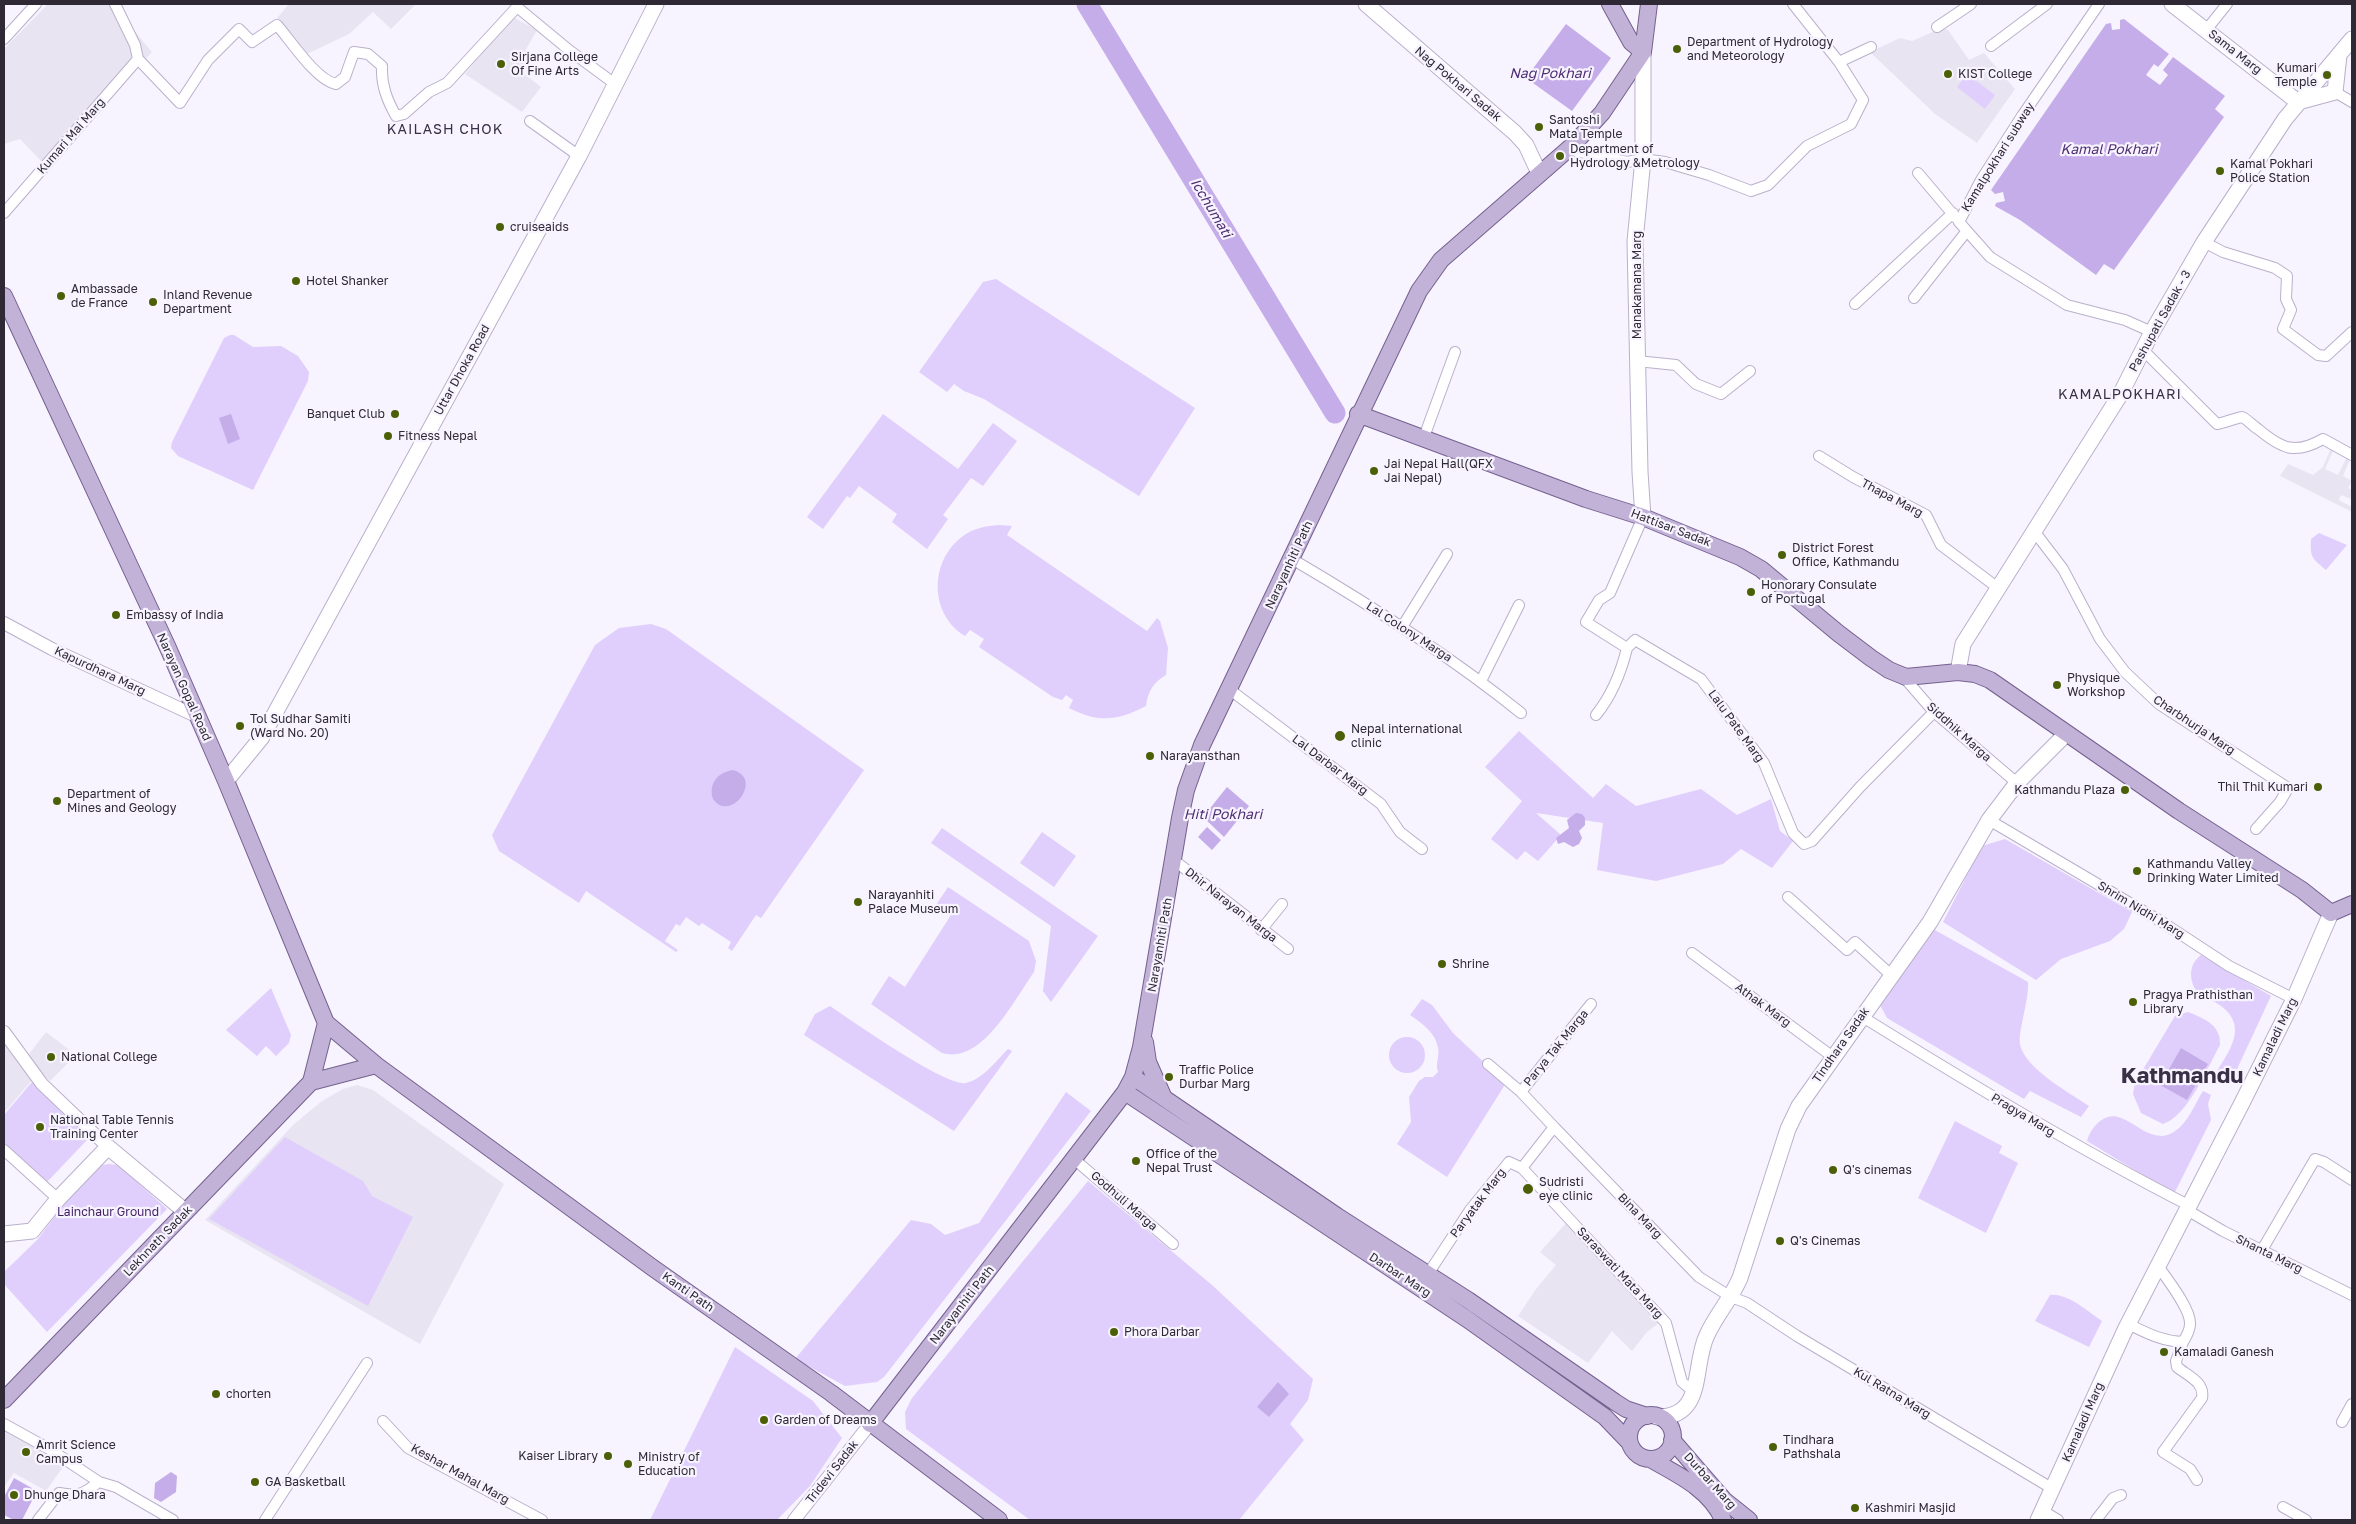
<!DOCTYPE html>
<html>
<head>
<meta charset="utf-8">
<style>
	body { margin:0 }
	#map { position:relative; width:2356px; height:1524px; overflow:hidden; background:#f7f3ff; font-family:"Golos Text",sans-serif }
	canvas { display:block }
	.frame { position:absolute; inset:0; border:5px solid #2e2934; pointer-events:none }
</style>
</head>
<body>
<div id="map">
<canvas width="2356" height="1524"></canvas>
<div class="frame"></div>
</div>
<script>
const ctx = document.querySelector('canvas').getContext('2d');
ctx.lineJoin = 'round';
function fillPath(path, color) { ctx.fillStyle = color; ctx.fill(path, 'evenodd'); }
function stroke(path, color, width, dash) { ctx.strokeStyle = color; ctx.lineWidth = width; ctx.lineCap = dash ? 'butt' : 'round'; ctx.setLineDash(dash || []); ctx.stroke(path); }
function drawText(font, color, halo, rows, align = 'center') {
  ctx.font = font + ' "Golos Text",sans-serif'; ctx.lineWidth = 4.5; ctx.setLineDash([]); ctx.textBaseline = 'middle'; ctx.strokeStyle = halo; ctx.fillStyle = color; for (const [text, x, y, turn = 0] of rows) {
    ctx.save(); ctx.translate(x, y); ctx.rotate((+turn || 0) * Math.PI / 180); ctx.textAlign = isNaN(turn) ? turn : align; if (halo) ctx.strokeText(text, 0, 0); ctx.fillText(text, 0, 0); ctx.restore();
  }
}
const built = new Path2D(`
	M 48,4 L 112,4 L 152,52 L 47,167 L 20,139 L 4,144 L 4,49 Z
	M 289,4 L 416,4 L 391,29 L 373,12 L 349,34 L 307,54 L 277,18 Z
	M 511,16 L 537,30 L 525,51 L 534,58 L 523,73 L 541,87 L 522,112 L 465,74 Z
	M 1942,28 L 1948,30 L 1969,60 L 1984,53 L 2015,89 L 1977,143 L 1935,114 L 1870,52 L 1900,38 L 1912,41 Z
	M 2331,448 L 2351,457 L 2343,476 L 2352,481 L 2348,488 L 2352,490 L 2352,494 L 2350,499 L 2341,495 L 2339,500 L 2352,507 L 2352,512 L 2280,476 L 2288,464 L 2313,475 L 2323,467 ZM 2333,451 L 2347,457 L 2338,475 L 2325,469 Z
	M 46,1032 L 76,1055 L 50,1081 L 26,1058 Z
	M 4,1045 L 7,1045 L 32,1080 L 4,1113 Z
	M 357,1085 L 373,1090 L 504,1184 L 420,1344 L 205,1220 L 293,1125 L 322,1101 L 343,1089 Z
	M 1567,1222 L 1660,1322 L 1647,1332 L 1632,1351 L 1612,1331 L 1588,1363 L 1518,1316 L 1536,1289 L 1556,1265 L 1540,1252 Z
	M 4,1423 L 65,1464 L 46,1491 L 14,1473 L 4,1487 Z`);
const green = new Path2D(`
	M 1967,74 L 1995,95 L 1985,109 L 1957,87 Z
	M 996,279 L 1195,408 L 1139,496 L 984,399 L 964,391 L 954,384 L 947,392 L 919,372 L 983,282 Z
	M 230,335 L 234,335 L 253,347 L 281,346 L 298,356 L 309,372 L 308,381 L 253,490 L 178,456 L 171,448 L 172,442 L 224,338 Z
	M 883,414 L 958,469 L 993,423 L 1017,441 L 983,486 L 971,478 L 943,515 L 948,519 L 927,549 L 892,522 L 897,514 L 859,486 L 850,498 L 847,496 L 823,529 L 807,517 Z
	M 999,525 L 1012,526 L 1007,535 L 1147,631 L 1157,618 L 1160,621 L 1168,648 L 1166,675 C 1153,683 1148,691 1146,706 C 1117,721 1098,723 1069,708 L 1073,700 L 1066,695 L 1062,700 L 1053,697 L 979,647 L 984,639 L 970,630 L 965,636 C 929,614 929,561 963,536 C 974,528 986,526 999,525 Z
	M 2319,533 L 2347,545 L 2326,570 C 2312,558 2310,558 2311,539 Z
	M 651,624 L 666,629 L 864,770 L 761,918 L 756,915 L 732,951 L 728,948 L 731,942 L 702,923 L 699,926 L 686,917 L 680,926 L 676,924 L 665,941 L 678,950 L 676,952 L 586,891 L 579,903 L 499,851 L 492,835 L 595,645 L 619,628 Z
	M 1519,731 L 1593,798 L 1606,784 L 1636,806 L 1701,789 L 1737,815 L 1771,799 L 1780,831 L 1793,841 L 1772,868 L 1741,849 L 1723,864 L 1656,881 L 1597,870 L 1603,823 L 1536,813 L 1561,835 L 1538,861 L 1525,851 L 1517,860 L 1491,839 L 1522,801 L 1485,767 Z
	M 942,828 L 1098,936 L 1051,1002 L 1043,991 L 1051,926 L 931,843 Z
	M 1042,832 L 1076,856 L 1054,887 L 1020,863 Z
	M 2005,839 L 2132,912 L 2124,929 L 2110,941 L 2061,959 L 2036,980 L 1943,922 L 1982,846 Z
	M 948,887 L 1029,941 L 1036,961 L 1034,972 C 1014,1000 982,1065 942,1053 L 871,1004 L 889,976 L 905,987 L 951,915 L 936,905 Z
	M 1933,929 L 2028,982 C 2029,1001 2018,1031 2020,1044 C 2024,1068 2070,1093 2089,1106 L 2081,1117 L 2030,1091 L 2024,1099 L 1887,1018 L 1879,1003 Z
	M 2201,955 L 2271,996 L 2237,1069 L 2224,1074 L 2217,1071 C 2230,1050 2248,1026 2221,1006 C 2213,1000 2204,997 2197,992 C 2189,980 2188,965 2201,955 Z
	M 271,988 L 291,1035 L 289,1043 L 276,1056 L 266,1046 L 257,1056 L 226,1030 Z
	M 1422,999 L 1432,1005 L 1453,1033 L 1506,1083 L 1447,1177 L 1397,1144 L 1411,1122 L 1409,1097 L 1419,1081 L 1425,1077 L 1433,1077 L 1438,1072 C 1435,1063 1440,1056 1438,1048 C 1435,1032 1423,1024 1410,1015 Z
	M 830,1006 C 852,1021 946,1087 966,1083 C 983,1079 996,1061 1008,1049 L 1012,1051 L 954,1131 L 804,1035 L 815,1014 Z
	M 2188,1012 C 2205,1019 2221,1025 2220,1045 C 2207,1068 2188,1116 2163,1124 L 2141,1113 L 2133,1094 L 2135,1083 L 2175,1016 Z
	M1389 1055a18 18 0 1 1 36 0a18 18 0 1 1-36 0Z
	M 32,1082 L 88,1139 L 46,1183 L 4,1143 L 4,1115 Z
	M 2203,1091 L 2211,1095 L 2208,1104 L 2211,1120 L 2174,1194 L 2087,1141 C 2091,1127 2105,1111 2121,1118 C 2139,1125 2154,1144 2174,1132 C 2189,1122 2194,1105 2203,1091 Z
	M 1066,1092 L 1091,1111 L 884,1377 L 877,1382 L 845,1386 L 795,1359 L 911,1220 L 931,1224 L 945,1235 L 979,1223 Z
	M 1955,1121 L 2002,1146 L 1999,1153 L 2018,1163 L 1986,1233 L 1918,1198 Z
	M 285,1137 L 363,1181 L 372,1196 L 413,1217 L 368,1306 L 209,1219 Z
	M 109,1164 L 118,1165 L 167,1209 L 47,1332 L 4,1284 L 4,1272 L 37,1240 L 88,1173 L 96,1166 Z
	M 1088,1181 L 1212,1285 L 1313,1379 L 1308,1400 L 1290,1424 L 1304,1440 L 1239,1520 L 1030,1520 L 906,1429 L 905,1412 L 912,1398 Z
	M 2050,1295 C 2068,1293 2088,1312 2102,1321 L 2089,1347 L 2035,1321 Z
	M 735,1347 L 813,1401 L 842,1438 L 810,1486 L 777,1520 L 650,1520 Z`);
const water = new Path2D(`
	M 2124,19 L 2169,54 L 2158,67 L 2154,64 L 2146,75 L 2160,85 L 2168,75 L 2163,70 L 2173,57 L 2225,96 L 2215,109 L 2224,117 L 2114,270 L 2104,264 L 2096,275 L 2020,220 L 1995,206 L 1996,203 L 2005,201 L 2003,192 L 1995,194 L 1991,190 L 2106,24 L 2111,23 L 2112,30 L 2120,29 L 2120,20 Z
	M 1566,24 L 1611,58 L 1572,111 L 1526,78 Z
	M 231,414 L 240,439 L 228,444 L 219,418 Z
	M 733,770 C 764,778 731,824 713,799 C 708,784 718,772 733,770 Z
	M 1227,787 L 1249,806 L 1224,837 L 1203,817 Z
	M 1576,813 L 1582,814 L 1585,818 L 1585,825 L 1579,831 L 1582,838 L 1579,844 L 1573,847 L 1564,842 L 1558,844 L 1556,838 L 1569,828 L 1567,820 Z
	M 1207,827 L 1221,840 L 1212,850 L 1198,837 Z
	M 2181,1048 L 2208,1064 L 2187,1100 L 2160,1085 Z
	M 1278,1382 L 1289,1394 L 1269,1417 L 1257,1407 Z
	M 171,1472 L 177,1476 L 176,1492 L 161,1502 L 154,1498 L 155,1483 Z
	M 14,1478 L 37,1491 L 22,1520 L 14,1520 L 4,1515 L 4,1497 Z`);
const river = new Path2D(`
	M 1087,4 L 1335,413`);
const minor = new Path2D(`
	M 115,4 L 135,45 L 138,59 L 180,103 L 208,60 L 239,29 L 252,42 L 277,25 C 291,41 316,80 336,84 L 345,77 L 354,52 L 368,54 L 382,66 C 381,85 387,100 396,116 L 404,114 L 429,92 L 447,83 L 517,7
	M 2099,4 L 2022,116 L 1981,180 L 1959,222 L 1990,257 L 2067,305 L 2125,320 L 2152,332
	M 517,7 L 569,50 L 615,84
	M 1937,27 L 1971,4
	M 2207,29 L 2227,4
	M 4,39 L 36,4
	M 1991,46 L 2047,4
	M 1839,62 L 1871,47
	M 2335,92 L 2352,102
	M 530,121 L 579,156
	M 1567,149 L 1627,162 L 1643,159 L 1665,162 L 1709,175 L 1751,191 L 1768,185 L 1807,146 L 1851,124 L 1863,100 L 1839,62 L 1793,4
	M 1918,173 L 1956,218
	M 4,213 L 138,59
	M 2204,242 L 2223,252 L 2275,268 L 2287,276 L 2286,299 L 2291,310 L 2283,329 L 2318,355 L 2326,356 L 2352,332
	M 1914,298 L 1966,232
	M 1855,304 L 1953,213
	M 2143,350 L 2217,424 C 2224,423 2239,417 2242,417 C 2247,419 2253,426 2258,429 C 2282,449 2295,455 2323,439 L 2352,455
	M 1637,361 L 1676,365 L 1696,384 L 1721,394 L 1750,371
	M 1424,437 L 1455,352
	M 1819,456 L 1853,477 L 1926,515 L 1941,545 L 1998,588
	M 1643,517 L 1610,593 L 1599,600 L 1586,622 L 1627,648 L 1635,640 L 1701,679 L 1764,763 L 1793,833 L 1804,844 L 1812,841 L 1860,787 L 1934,712
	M 2034,531 L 2063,569 L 2100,639 L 2125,672 L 2159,704 L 2288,788 L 2280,802 L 2256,829
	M 1292,559 C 1372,606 1449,655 1521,713
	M 1402,627 L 1447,554
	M 1906,677 L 1908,682 L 1934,712 L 2017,783
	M 1481,681 L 1519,605
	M 1229,689 L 1381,804 L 1400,832 L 1422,849
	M 1596,715 C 1612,695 1621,673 1627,648
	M 1989,820 L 2162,922 L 2229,966 L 2294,999
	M 1175,861 L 1288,949
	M 1788,897 L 1847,950 L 1855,942 L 1891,975
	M 1261,930 L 1282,904
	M 1692,953 L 1833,1057
	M 1861,1016 C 1969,1083 2077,1148 2190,1206
	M 1521,1092 L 1591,1004
	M 1554,1127 L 1699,1277 L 1731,1297 L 1747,1303 L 1797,1336 L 2053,1489
	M 4,1150 L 58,1199
	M 1074,1159 L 1173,1244
	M 1522,1168 L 1666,1323 L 1682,1382 L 1694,1392
	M 2187,1210 L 2223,1231 L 2352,1295
	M 2262,1250 L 2315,1159 L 2324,1162 L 2352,1180
	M 1428,1274 L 1470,1210 L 1509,1162 L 1522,1168 L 1554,1127 L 1521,1092 L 1488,1064
	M 2128,1324 C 2147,1333 2161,1341 2183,1342 C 2186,1337 2190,1331 2190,1324 C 2191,1309 2167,1279 2158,1266
	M 2183,1342 L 2176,1361 L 2177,1367 C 2188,1376 2205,1382 2202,1398 L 2163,1452 L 2190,1469 L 2197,1480
	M 383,1421 L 408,1448 L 542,1520
	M 2342,1422 L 2352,1404
	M 4,1424 L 51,1450 L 99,1482 L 116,1487 L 173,1520
	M 2283,1507 L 2306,1520
	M 2043,1511 L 2058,1520
	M 38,1520 L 59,1493 C 79,1497 83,1494 99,1482
	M 265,1520 L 367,1363
	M 2096,1520 L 2113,1498 L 2121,1495`);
const tertiary = new Path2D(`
	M 4,623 L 52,649 L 198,717
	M 4,1032 L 42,1084 L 108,1147
	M 794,1520 L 870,1424`);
const secondary = new Path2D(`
	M 1366,4 L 1515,133 L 1526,145 L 1539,173
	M 2172,4 L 2298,102
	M 1643,52 L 1643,159 L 1635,241 L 1640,472 L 1643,517
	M 2298,102 L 2335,92 L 2339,55
	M 1958,672 L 1963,644 L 2120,395 L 2152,332 L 2204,242 L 2285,119 L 2352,39
	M 226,781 L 262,737 L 579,156 L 656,4
	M 4,1234 L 32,1231 L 58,1199 L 108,1147 L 186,1212
	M 1657,1417 C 1706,1418 1692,1365 1707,1335 C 1716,1315 1731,1299 1740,1278 L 1788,1129 L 1799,1106 L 1930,922 L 1989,820 L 2017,783 L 2066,734
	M 2038,1520 L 2125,1330 L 2242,1103 L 2294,999 L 2331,913`);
const primary = new Path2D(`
	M 1610,4 L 1631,42 L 1643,52
	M 4,296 L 168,648 L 226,781 L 326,1023 L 376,1065 L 653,1268 L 831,1393 L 999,1520
	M 1358,414 L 1586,499 L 1643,517 L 1740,557 L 1761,569 L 1838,633 L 1871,658 L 1889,670 L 1906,677 L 1958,672 L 1975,674 L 1990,680 L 2179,811 L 2302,890 L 2331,913
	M 2331,913 L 2352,904
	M 1145,1042 L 1148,1062 L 1163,1096
	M 1133,1077 L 1337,1216 L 1468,1300 L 1615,1402 L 1626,1409 L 1647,1416
	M 311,1082 L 376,1065
	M 1125,1092 L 1467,1319 L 1605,1417 L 1629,1442
	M 4,1400 L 311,1082 L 326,1023
	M1629 1437a22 22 0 1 1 44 0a22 22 0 1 1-44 0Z
	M 870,1424 L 1125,1092 L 1133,1077 L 1141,1047 L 1180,818 L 1186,790 L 1202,745 L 1419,291 L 1441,260 L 1573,145 L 1602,113 L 1643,52 L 1649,4
	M 1672,1440 L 1724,1500 L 1749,1520
	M 1650,1459 C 1677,1474 1711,1490 1723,1520`);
const markers = [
	[1677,49,5,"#4b5f06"],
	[501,64,5,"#4b5f06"],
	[1948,74,5,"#4b5f06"],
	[2327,75,5,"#4b5f06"],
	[1539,127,5,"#4b5f06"],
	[1560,156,5,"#4b5f06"],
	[2220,171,5,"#4b5f06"],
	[500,227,5,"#4b5f06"],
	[296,281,5,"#4b5f06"],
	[61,296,5,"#4b5f06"],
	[153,302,5,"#4b5f06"],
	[395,414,5,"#4b5f06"],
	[388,436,5,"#4b5f06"],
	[1374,471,5,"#4b5f06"],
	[1782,555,5,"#4b5f06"],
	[1751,592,5,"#4b5f06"],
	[116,615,5,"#4b5f06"],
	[2057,685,5,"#4b5f06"],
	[240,726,5,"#4b5f06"],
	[1340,736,6,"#4b5f06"],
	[1150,756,5,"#4b5f06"],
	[2318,787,5,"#4b5f06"],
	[2125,790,5,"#4b5f06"],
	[57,801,5,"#4b5f06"],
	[2137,871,5,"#4b5f06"],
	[858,902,5,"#4b5f06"],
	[1442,964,5,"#4b5f06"],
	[2133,1002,5,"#4b5f06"],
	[51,1057,5,"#4b5f06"],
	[1169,1077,5,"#4b5f06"],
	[40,1127,5,"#4b5f06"],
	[1136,1161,5,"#4b5f06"],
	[1833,1170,5,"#4b5f06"],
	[1528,1189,6,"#4b5f06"],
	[1780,1241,5,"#4b5f06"],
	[1114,1332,5,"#4b5f06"],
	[2164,1352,5,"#4b5f06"],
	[216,1394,5,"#4b5f06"],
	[764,1420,5,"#4b5f06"],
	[1773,1447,5,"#4b5f06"],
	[26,1452,5,"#4b5f06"],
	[608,1456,5,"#4b5f06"],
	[628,1464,5,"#4b5f06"],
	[255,1482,5,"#4b5f06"],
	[14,1495,5,"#4b5f06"],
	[1855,1508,5,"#4b5f06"]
];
const poiNames = [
	["Department of Hydrology",1687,42],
	["and Meteorology",1687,56],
	["Sirjana College",511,57],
	["Of Fine Arts",511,71],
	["Kumari",2317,68,"right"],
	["Temple",2317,82,"right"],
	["KIST College",1958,74],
	["Santoshi",1549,120],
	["Mata Temple",1549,134],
	["Department of",1570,149],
	["Hydrology &Metrology",1570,163],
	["Kamal Pokhari",2230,164],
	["Police Station",2230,178],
	["cruiseaids",510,227],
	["Hotel Shanker",306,281],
	["Ambassade",71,289],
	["de France",71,303],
	["Inland Revenue",163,295],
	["Department",163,309],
	["Banquet Club",385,414,"right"],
	["Fitness Nepal",398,436],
	["Jai Nepal Hall(QFX",1384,464],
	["Jai Nepal)",1384,478],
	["District Forest",1792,548],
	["Office, Kathmandu",1792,562],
	["Honorary Consulate",1761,585],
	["of Portugal",1761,599],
	["Embassy of India",126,615],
	["Physique",2067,678],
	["Workshop",2067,692],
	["Tol Sudhar Samiti",250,719],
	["(Ward No. 20)",250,733],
	["Nepal international",1351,729],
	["clinic",1351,743],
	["Narayansthan",1160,756],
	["Thil Thil Kumari",2308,787,"right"],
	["Kathmandu Plaza",2115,790,"right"],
	["Department of",67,794],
	["Mines and Geology",67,808],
	["Kathmandu Valley",2147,864],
	["Drinking Water Limited",2147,878],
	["Narayanhiti",868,895],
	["Palace Museum",868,909],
	["Shrine",1452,964],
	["Pragya Prathisthan",2143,995],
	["Library",2143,1009],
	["National College",61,1057],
	["Traffic Police",1179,1070],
	["Durbar Marg",1179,1084],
	["National Table Tennis",50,1120],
	["Training Center",50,1134],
	["Office of the",1146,1154],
	["Nepal Trust",1146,1168],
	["Q's cinemas",1843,1170],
	["Sudristi",1539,1182],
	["eye clinic",1539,1196],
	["Q's Cinemas",1790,1241],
	["Phora Darbar",1124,1332],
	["Kamaladi Ganesh",2174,1352],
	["chorten",226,1394],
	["Garden of Dreams",774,1420],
	["Tindhara",1783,1440],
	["Pathshala",1783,1454],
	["Amrit Science",36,1445],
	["Campus",36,1459],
	["Kaiser Library",598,1456,"right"],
	["Ministry of",638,1457],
	["Education",638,1471],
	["GA Basketball",265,1482],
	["Dhunge Dhara",24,1495],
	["Kashmiri Masjid",1865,1508]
];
const streetNames = [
	["Sama Marg",2235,52,38],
	["Nag Pokhari Sadak",1458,84,40],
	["Kumari Mai Marg",71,136,-49],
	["Kamalpokhari subway",1998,157,-58],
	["Manakamana Marg",1637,285,-90],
	["Pashupati Sadak - 3",2160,321,-61],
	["Uttar Dhoka Road",462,370,-61],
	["Thapa Marg",1892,498,28],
	["Hattisar Sadak",1671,528,21],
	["Narayanhiti Path",1289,565,-65],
	["Lal Colony Marga",1409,632,33],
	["Kapurdhara Marg",100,671,25],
	["Narayan Gopal Road",184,687,66],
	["Charbhurja Marg",2194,725,34],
	["Lalu Pate Marg",1736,726,54],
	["Siddhik Marga",1959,732,42],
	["Lal Darbar Marg",1330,765,37],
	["Dhir Narayan Marga",1231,905,38],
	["Shrim Nidhi Marg",2141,910,31],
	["Narayanhiti Path",1160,945,-80],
	["Athak Marg",1763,1005,36],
	["Kamaladi Marg",2275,1037,-64],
	["Tindhara Sadak",1841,1045,-55],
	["Parya Tak Marga",1556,1048,-51],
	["Pragya Marg",2023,1115,31],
	["Godhuli Marga",1124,1201,41],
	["Paryatak Marg",1478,1203,-53],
	["Bina Marg",1640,1216,46],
	["Lekhnath Sadak",158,1241,-46],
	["Shanta Marg",2269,1254,26],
	["Saraswati Mata Marg",1620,1273,47],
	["Darbar Marg",1400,1275,33],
	["Kanti Path",688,1292,35],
	["Narayanhiti Path",962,1305,-52],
	["Kul Ratna Marg",1892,1393,31],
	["Kamaladi Marg",2083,1422,-66],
	["Tridevi Sadak",832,1472,-52],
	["Keshar Mahal Marg",460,1474,29],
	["Durbar Marg",1710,1481,48]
];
const parkNames = [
	["Lainchaur Ground",108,1212]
];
const waterNames = [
	["Nag Pokhari",1550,74],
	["Kamal Pokhari",2109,150],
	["Icchumati",1211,208,59],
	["Hiti Pokhari",1223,815]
];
const neighbourhoodNames = [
	["KAILASH CHOK",445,130],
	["KAMALPOKHARI",2120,395]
];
const townNames = [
	["Kathmandu",2182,1076]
];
fillPath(built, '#e9e4f2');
fillPath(green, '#e0cffc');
fillPath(water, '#c5ade9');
stroke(river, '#c5ade9', 21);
stroke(minor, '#bab0cb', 12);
stroke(tertiary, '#bab0cb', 14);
stroke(secondary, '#bab0cb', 17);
stroke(primary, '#74618e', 18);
stroke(minor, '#fff', 10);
stroke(tertiary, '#fff', 12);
stroke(secondary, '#fff', 15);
stroke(primary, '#c2b2d8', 16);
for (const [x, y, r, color] of markers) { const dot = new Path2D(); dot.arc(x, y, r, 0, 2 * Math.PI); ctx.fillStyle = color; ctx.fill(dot); stroke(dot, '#f7f3ff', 2); }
drawText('12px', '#2e2934', '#f7f3ff', poiNames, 'left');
drawText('12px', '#2e2934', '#f7f3ff', streetNames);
drawText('12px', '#3f1d62', '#f7f3ff', parkNames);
drawText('italic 14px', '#4f2e74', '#f7f3ff', waterNames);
ctx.letterSpacing = '1px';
drawText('14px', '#393046', '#f7f3ff', neighbourhoodNames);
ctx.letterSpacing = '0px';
drawText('bold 22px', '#393046', '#f7f3ff', townNames);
</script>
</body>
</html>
